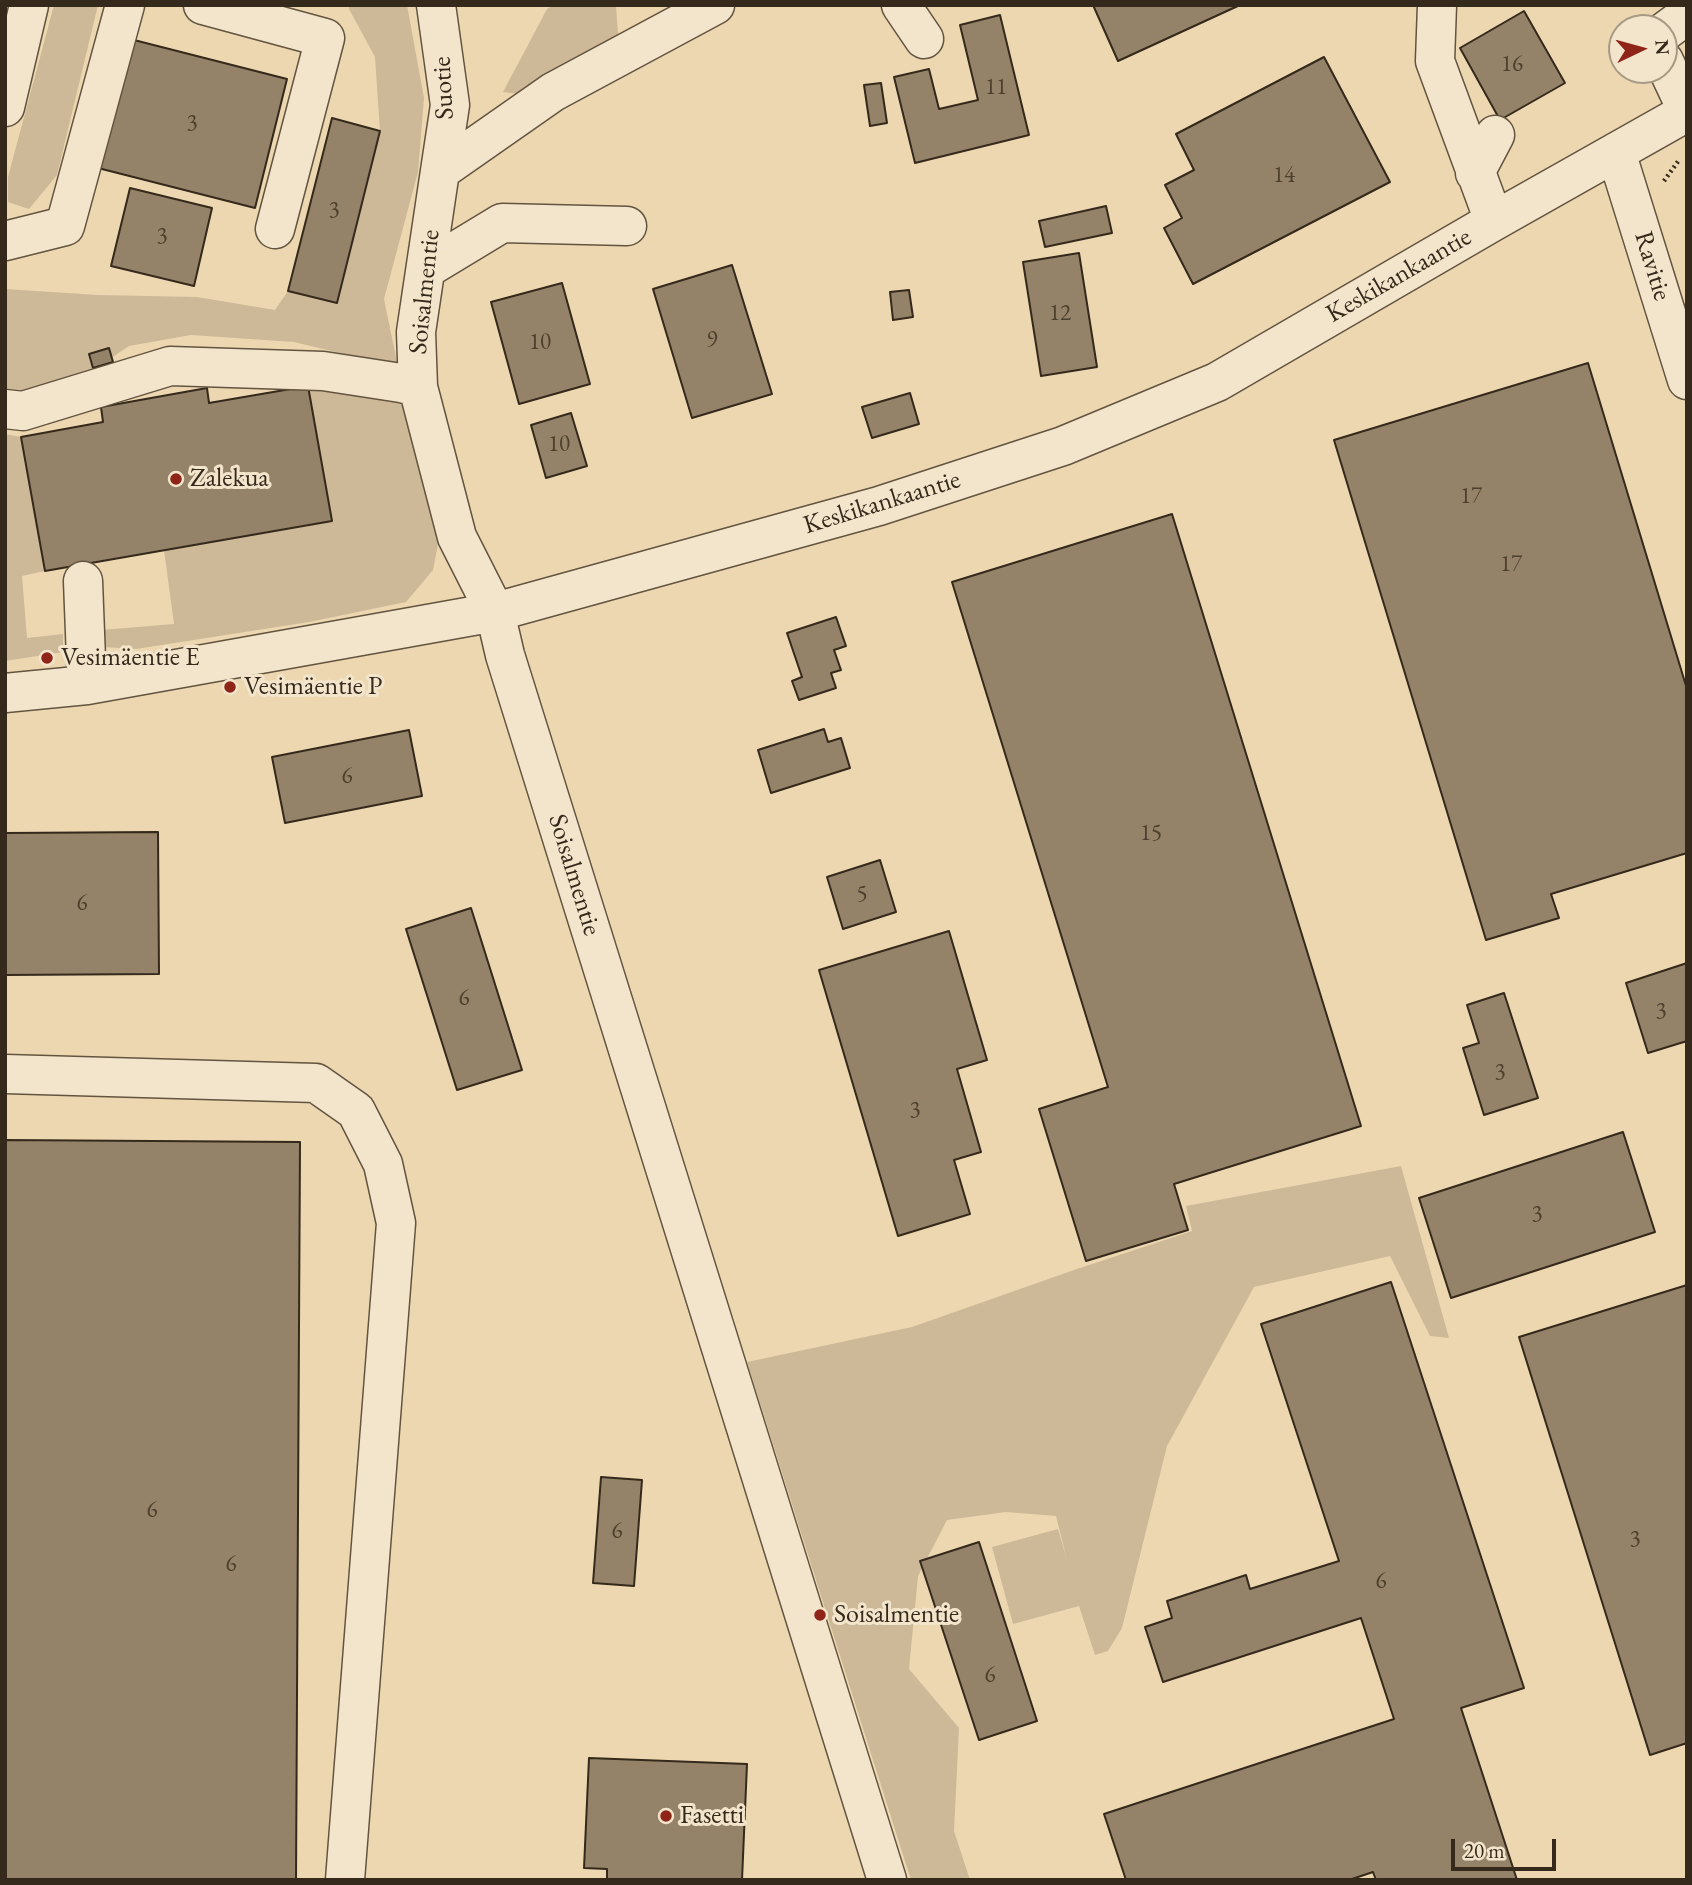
<!DOCTYPE html>
<html>
<head>
<meta charset="utf-8">
<style>
	body { margin:0 }
	#map { position:relative; width:1692px; height:1885px; overflow:hidden; background:#ecd7b1; font-family:"EB Garamond",serif }
	canvas { display:block }
	.frame { position:absolute; inset:0; border:7px solid #35291b; pointer-events:none }
	.north { position:absolute; left:1608px; top:14px; width:70px; height:70px; box-sizing:border-box; background:#f3e5cc; border:2px solid #a79a85; border-radius:50%; rotate:85deg; font-size:19px; font-weight:700; line-height:28px; text-align:center; color:#35291b }
	.north::after { content:''; display:block; margin:auto; width:24px; height:32px; background:#8f2418; clip-path:polygon(50% 0,100% 100%,50% 72%,0 100%) }
	.scale { position:absolute; left:1451px; top:1839px; width:105px; height:32px; box-sizing:border-box; border:4px solid #35291b; border-top:0; padding-left:9px; font-size:21px; line-height:24px; white-space:nowrap; color:#35291b; -webkit-text-stroke:5px #f3e5cc; paint-order:stroke }
</style>
</head>
<body>
<div id="map">
<canvas width="1692" height="1885"></canvas>
<div class="frame"></div>
<div class="north">N</div>
<div class="scale">20 m</div>
</div>
<script>
const ctx = document.querySelector('canvas').getContext('2d');
ctx.lineJoin = 'round';
function fillPath(path, color) { ctx.fillStyle = color; ctx.fill(path, 'evenodd'); }
function stroke(path, color, width, dash) { ctx.strokeStyle = color; ctx.lineWidth = width; ctx.lineCap = dash ? 'butt' : 'round'; ctx.setLineDash(dash || []); ctx.stroke(path); }
function drawText(font, color, halo, rows, align = 'center') {
  ctx.font = font + ' "EB Garamond",serif'; ctx.lineWidth = 6; ctx.setLineDash([]); ctx.textBaseline = 'middle'; ctx.strokeStyle = halo; ctx.fillStyle = color; for (const [text, x, y, turn = 0] of rows) {
    ctx.save(); ctx.translate(x, y); ctx.rotate((+turn || 0) * Math.PI / 180); ctx.textAlign = isNaN(turn) ? turn : align; if (halo) ctx.strokeText(text, 0, 0); ctx.fillText(text, 0, 0); ctx.restore();
  }
}
const green = new Path2D(`
	M 54,5 L 98,5 L 57,175 L 29,209 L 8,202 L 8,177 Z
	M 349,5 L 407,5 L 424,98 L 418,172 L 384,299 L 398,367 L 294,342 L 191,335 L 129,346 L 93,370 L 14,397 L 5,395 L 5,289 L 98,295 L 197,297 L 275,310 L 288,291 L 337,303 L 380,131 L 375,57 L 349,9 Z
	M 553,5 L 614,5 L 616,6 L 618,34 L 518,94 L 503,92 L 547,9 Z
	M 308,386 L 376,390 L 405,407 L 440,534 L 433,570 L 406,602 L 309,622 L 136,649 L 102,647 L 101,630 L 174,624 L 164,550 L 331,521 Z
	M 5,434 L 21,437 L 45,571 L 22,576 L 27,638 L 63,634 L 63,652 L 5,661 Z
	M 1401,1166 L 1449,1338 L 1430,1336 L 1390,1256 L 1254,1287 L 1167,1446 L 1122,1628 L 1108,1651 L 1095,1655 L 1079,1606 L 1013,1624 L 992,1547 L 1058,1529 L 1067,1560 L 1056,1516 L 1006,1512 L 947,1520 L 918,1576 L 909,1669 L 959,1728 L 954,1831 L 970,1880 L 911,1880 L 747,1362 L 912,1327 L 1074,1270 L 1192,1231 L 1186,1206 Z`);
const building = new Path2D(`
	M 1093,5 L 1240,5 L 1118,61 Z
	M 1524,11 L 1565,83 L 1500,120 L 1460,48 Z
	M 1000,15 L 1029,135 L 915,163 L 894,77 L 929,69 L 939,109 L 978,100 L 960,25 Z
	M 130,39 L 287,79 L 255,208 L 98,168 Z
	M 1324,57 L 1390,182 L 1193,284 L 1164,228 L 1182,218 L 1165,185 L 1194,170 L 1176,134 Z
	M 881,83 L 887,123 L 870,126 L 864,85 Z
	M 332,118 L 380,131 L 337,303 L 288,291 Z
	M 130,188 L 212,208 L 194,286 L 111,266 Z
	M 1106,206 L 1112,233 L 1045,247 L 1039,221 Z
	M 1079,253 L 1097,367 L 1041,376 L 1023,262 Z
	M 732,265 L 772,394 L 692,418 L 653,289 Z
	M 562,283 L 590,384 L 519,404 L 491,302 Z
	M 909,290 L 913,317 L 893,320 L 890,292 Z
	M 109,348 L 113,362 L 93,368 L 89,354 Z
	M 1588,363 L 1687,689 L 1687,853 L 1551,894 L 1559,918 L 1486,940 L 1334,440 Z
	M 308,386 L 332,521 L 45,571 L 21,437 L 103,422 L 101,407 L 207,388 L 209,403 Z
	M 910,393 L 919,424 L 872,438 L 862,407 Z
	M 571,413 L 587,466 L 546,478 L 531,425 Z
	M 1172,514 L 1361,1126 L 1174,1184 L 1188,1230 L 1086,1261 L 1039,1109 L 1108,1087 L 952,582 Z
	M 836,617 L 846,646 L 834,650 L 841,670 L 831,673 L 836,688 L 799,700 L 792,681 L 802,677 L 787,633 Z
	M 824,729 L 828,742 L 841,738 L 850,768 L 771,793 L 758,750 Z
	M 409,730 L 422,796 L 285,823 L 272,757 Z
	M 158,832 L 159,974 L 5,975 L 5,833 Z
	M 880,860 L 896,912 L 843,929 L 827,877 Z
	M 471,908 L 522,1070 L 457,1090 L 406,929 Z
	M 949,931 L 987,1060 L 957,1069 L 981,1152 L 954,1160 L 970,1214 L 898,1236 L 819,970 Z
	M 1687,963 L 1687,1041 L 1648,1053 L 1626,983 Z
	M 1504,993 L 1538,1098 L 1484,1115 L 1463,1048 L 1479,1043 L 1467,1005 Z
	M 1623,1132 L 1655,1232 L 1451,1298 L 1419,1198 Z
	M 5,1140 L 300,1142 L 296,1880 L 5,1880 Z
	M 1391,1282 L 1524,1688 L 1461,1708 L 1517,1880 L 1376,1880 L 1373,1872 L 1349,1880 L 1126,1880 L 1104,1814 L 1394,1719 L 1361,1618 L 1163,1682 L 1145,1627 L 1172,1618 L 1167,1601 L 1246,1575 L 1250,1589 L 1339,1561 L 1261,1324 Z
	M 1687,1285 L 1687,1743 L 1650,1755 L 1519,1337 Z
	M 601,1477 L 642,1480 L 634,1586 L 593,1583 Z
	M 979,1542 L 1037,1721 L 979,1740 L 920,1561 Z
	M 589,1758 L 747,1764 L 742,1880 L 607,1880 L 607,1869 L 584,1868 Z`);
const path = new Path2D(`
	M 1664,181 L 1679,160`);
const minor = new Path2D(`
	M 203,5 L 325,38 L 275,229
	M 436,5 L 450,105 L 440,171
	M 715,5 L 553,92 L 440,171 L 416,332 L 418,387 L 457,537 L 495,612 L 505,655 L 887,1880
	M 901,5 L 924,39
	M 1437,5 L 1435,61 L 1494,221
	M 1664,32 L 1687,15
	M 1664,61 L 1687,110
	M 5,107 L 29,5
	M 1616,152 L 1687,380
	M 1475,173 L 1495,135
	M 5,241 L 65,226 L 125,5
	M 426,269 L 502,223 L 627,226
	M 5,409 L 23,411 L 170,366 L 323,371 L 401,383 L 418,387
	M 83,581 L 87,685
	M 5,693 L 87,685 L 495,612 L 879,506 L 1063,446 L 1217,382 L 1494,221 L 1687,112
	M 5,1074 L 316,1083 L 356,1111 L 383,1164 L 396,1223 L 345,1880`);
const markers = [
	[176,479,7,"#8f2418"],
	[47,658,7,"#8f2418"],
	[230,687,7,"#8f2418"],
	[820,1615,7,"#8f2418"],
	[666,1816,7,"#8f2418"]
];
const numberNames = [
	["16",1512,65],
	["11",996,88],
	["3",192,124],
	["14",1284,176],
	["3",334,211],
	["3",162,237],
	["12",1060,314],
	["9",712,341],
	["10",540,343],
	["10",559,445],
	["17",1471,497],
	["17",1511,565],
	["6",347,777],
	["15",1151,834],
	["5",862,895],
	["6",82,904],
	["6",464,999],
	["3",1661,1012],
	["3",1500,1073],
	["3",915,1111],
	["3",1537,1215],
	["6",152,1511],
	["6",617,1532],
	["3",1635,1540],
	["6",231,1565],
	["6",1381,1582],
	["6",990,1676]
];
const streetNames = [
	["Suotie",444,88,-93],
	["Ravitie",1652,266,73],
	["Keskikankaantie",1399,276,-30],
	["Soisalmentie",425,292,-84],
	["Keskikankaantie",882,503,-17],
	["Soisalmentie",574,875,73]
];
const poiNames = [
	["Zalekua",190,479],
	["Vesimäentie E",61,658],
	["Vesimäentie P",244,687],
	["Soisalmentie",834,1615],
	["Fasetti",680,1816]
];
fillPath(green, '#cdb998');
fillPath(building, '#948369');
stroke(building, '#35291b', 2);
stroke(minor, '#635440', 41);
stroke(path, '#35291b', 4.5, [2, 3.5]);
stroke(minor, '#f3e5cc', 38);
for (const [x, y, r, color] of markers) { const dot = new Path2D(); dot.arc(x, y, r, 0, 2 * Math.PI); ctx.fillStyle = color; ctx.fill(dot); stroke(dot, '#f3e5cc', 2.5); }
drawText('23px', '#4d402e', null, numberNames);
drawText('26px', '#35291b', '#f3e5cc', streetNames);
drawText('26px', '#35291b', '#f3e5cc', poiNames, 'left');
</script>
</body>
</html>
